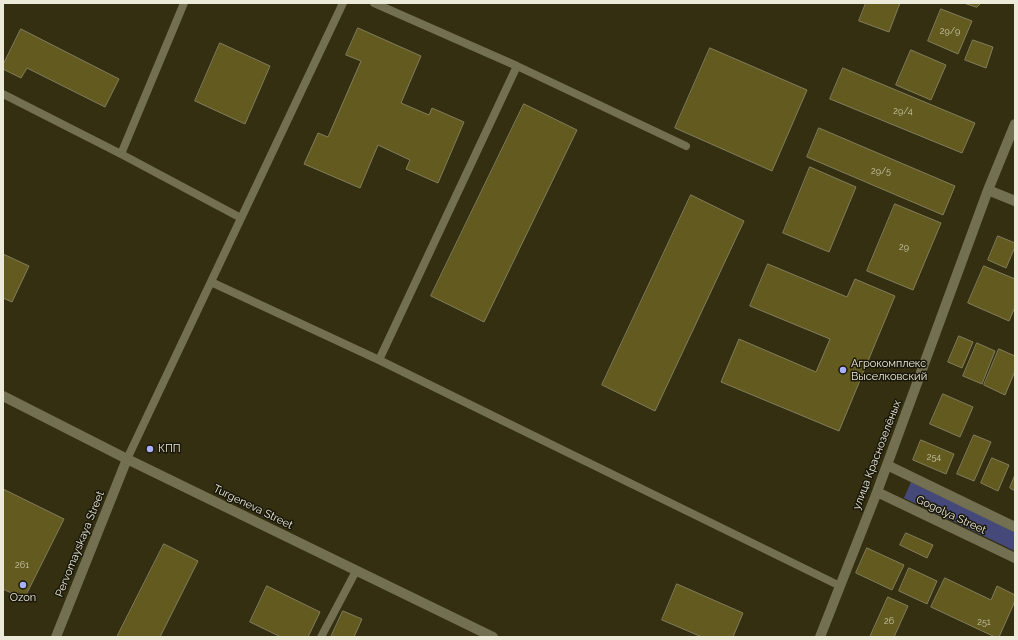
<!DOCTYPE html>
<html>
<head>
<meta charset="utf-8">
<style>
	body { margin:0 }
	#map { position:relative; width:1018px; height:640px; overflow:hidden; background:#342f11; font-family:Raleway,sans-serif }
	canvas { display:block }
	.frame { position:absolute; inset:0; border:4px solid #ecead8; pointer-events:none }
</style>
</head>
<body>
<div id="map">
<canvas width="1018" height="640"></canvas>
<div class="frame"></div>
</div>
<script>
const ctx = document.querySelector('canvas').getContext('2d');
ctx.lineJoin = 'round';
function fillPath(path, color) { ctx.fillStyle = color; ctx.fill(path, 'evenodd'); }
function stroke(path, color, width, dash) { ctx.strokeStyle = color; ctx.lineWidth = width; ctx.lineCap = dash ? 'butt' : 'round'; ctx.setLineDash(dash || []); ctx.stroke(path); }
function drawText(font, color, halo, rows, align = 'center') {
  ctx.font = font + ' Raleway,sans-serif'; ctx.lineWidth = 3; ctx.setLineDash([]); ctx.textBaseline = 'middle'; ctx.strokeStyle = halo; ctx.fillStyle = color; for (const [text, x, y, turn = 0] of rows) {
    ctx.save(); ctx.translate(x, y); ctx.rotate((+turn || 0) * Math.PI / 180); ctx.textAlign = isNaN(turn) ? turn : align; if (halo) ctx.strokeText(text, 0, 0); ctx.fillText(text, 0, 0); ctx.restore();
  }
}
const green = new Path2D(`
	M 911,482 L 1015,532 L 1015,551 L 904,498 Z`);
const building = new Path2D(`
	M 866,3 L 900,3 L 889,32 L 859,21 Z
	M 964,3 L 981,3 L 977,7 Z
	M 941,9 L 972,21 L 958,54 L 928,41 Z
	M 358,28 L 421,56 L 401,103 L 429,115 L 432,108 L 464,122 L 438,183 L 406,169 L 410,160 L 378,145 L 360,188 L 304,164 L 318,133 L 328,137 L 361,61 L 346,55 Z
	M 21,29 L 119,79 L 105,107 L 27,68 L 21,78 L 3,69 L 3,65 Z
	M 973,40 L 993,47 L 986,68 L 965,60 Z
	M 220,43 L 270,66 L 245,124 L 195,101 Z
	M 710,48 L 807,90 L 772,171 L 675,128 Z
	M 911,50 L 946,65 L 931,100 L 896,85 Z
	M 843,68 L 975,123 L 962,153 L 830,99 Z
	M 524,104 L 577,130 L 484,322 L 431,296 Z
	M 819,128 L 955,186 L 943,215 L 807,157 Z
	M 810,167 L 856,187 L 829,252 L 783,233 Z
	M 691,195 L 744,221 L 655,411 L 602,385 Z
	M 895,204 L 941,223 L 913,290 L 867,271 Z
	M 998,236 L 1015,243 L 1015,247 L 1006,268 L 988,260 Z
	M 3,254 L 29,266 L 12,302 L 3,298 Z
	M 768,264 L 847,297 L 855,279 L 895,296 L 839,431 L 721,382 L 739,339 L 816,372 L 830,339 L 750,306 Z
	M 984,266 L 1015,279 L 1015,307 L 1009,321 L 968,303 Z
	M 959,336 L 973,342 L 962,368 L 948,362 Z
	M 977,343 L 995,351 L 982,384 L 963,376 Z
	M 999,349 L 1015,356 L 1015,371 L 1005,395 L 984,385 Z
	M 943,394 L 973,407 L 960,437 L 930,424 Z
	M 974,435 L 991,442 L 974,481 L 957,474 Z
	M 921,440 L 954,454 L 946,474 L 913,460 Z
	M 992,458 L 1009,465 L 998,491 L 981,483 Z
	M 1015,475 L 1015,491 L 1010,488 Z
	M 3,489 L 64,519 L 24,599 L 3,589 Z
	M 906,533 L 933,545 L 927,558 L 900,545 Z
	M 164,544 L 198,561 L 160,637 L 117,637 Z
	M 867,548 L 904,565 L 892,590 L 856,573 Z
	M 909,568 L 937,581 L 927,604 L 899,591 Z
	M 945,578 L 991,600 L 997,586 L 1015,595 L 1015,601 L 999,637 L 995,637 L 931,607 Z
	M 677,584 L 743,613 L 733,637 L 702,637 L 662,620 Z
	M 267,586 L 320,612 L 308,637 L 281,637 L 250,622 Z
	M 888,597 L 908,606 L 894,637 L 870,637 Z
	M 343,611 L 362,619 L 354,637 L 331,637 Z`);
const service = new Path2D(`
	M 374,3 L 517,66 L 686,146
	M 3,94 L 121,154 L 241,218
	M 121,154 L 184,3
	M 211,282 L 379,360 L 840,586
	M 379,360 L 517,66
	M 127,459 L 343,3
	M 321,637 L 356,571`);
const minor = new Path2D(`
	M 988,190 L 1015,201
	M 3,396 L 127,459 L 493,637
	M 887,465 L 1015,527
	M 877,492 L 1015,558
	M 56,637 L 127,459
	M 820,637 L 877,492 L 988,190 L 1015,124`);
const markers = [
	[843,370,4,"#a9b0fc"],
	[150,449,4,"#a9b0fc"],
	[23,585,4,"#a9b0fc"]
];
const numberNames = [
	["29/9",950,31],
	["29/4",903,111],
	["29/5",881,171],
	["29",904,247],
	["254",934,457],
	["261",22,565],
	["26",889,621],
	["251",984,622]
];
const poiNames = [
	["Агрокомплекс",851,364],
	["Выселковский",851,377],
	["КПП",158,449],
	["Ozon",23,598,"center"]
];
const streetNames = [
	["улица Краснозелёных",877,455,-69],
	["Turgeneva Street",253,507,26],
	["Gogolya Street",951,515,25],
	["Pervomayskaya Street",80,544,-68]
];
fillPath(green, '#454979');
fillPath(building, '#635a1f');
stroke(building, '#827d5d', 1);
stroke(service, '#736f51', 8);
stroke(minor, '#736f51', 10);
for (const [x, y, r, color] of markers) { const dot = new Path2D(); dot.arc(x, y, r, 0, 2 * Math.PI); ctx.fillStyle = color; ctx.fill(dot); stroke(dot, '#19170a', 1.5); }
drawText('9px', '#cac6aa', null, numberNames);
drawText('11px', '#ecead8', '#19170a', poiNames, 'left');
drawText('11px', '#ecead8', '#19170a', streetNames);
</script>
</body>
</html>
